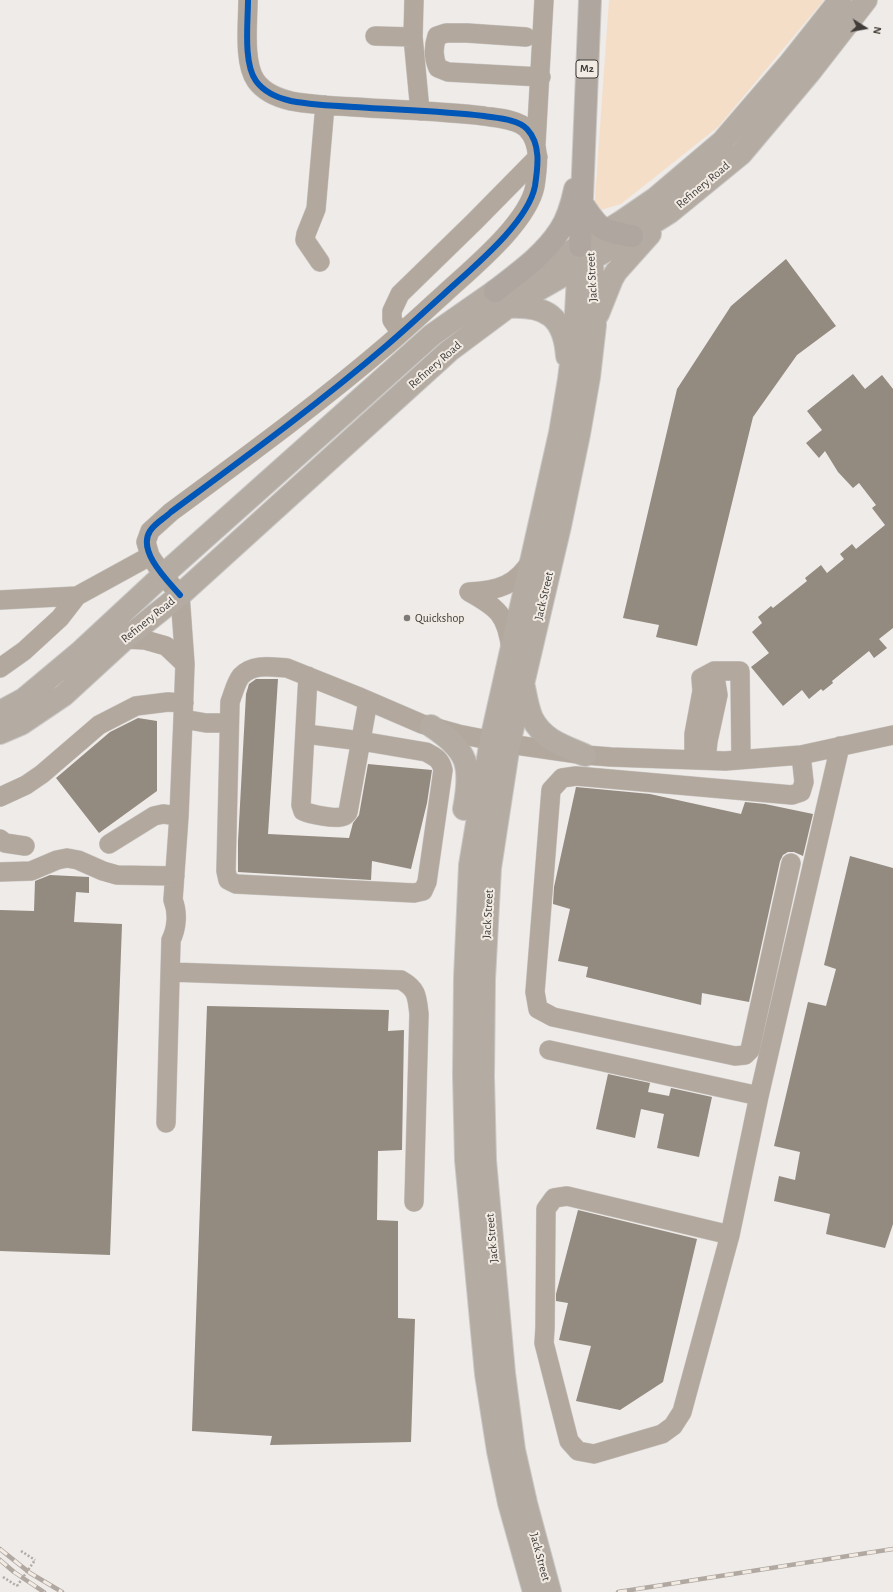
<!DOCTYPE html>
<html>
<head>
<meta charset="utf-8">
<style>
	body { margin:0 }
	#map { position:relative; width:893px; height:1592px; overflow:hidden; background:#eeebe8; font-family:"Alegreya Sans",sans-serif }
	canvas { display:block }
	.north { position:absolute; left:845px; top:8px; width:40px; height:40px; -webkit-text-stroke:3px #f2ebe4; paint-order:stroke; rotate:101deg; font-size:11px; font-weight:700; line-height:16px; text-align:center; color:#3f3c39 }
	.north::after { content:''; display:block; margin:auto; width:14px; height:18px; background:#3f3c39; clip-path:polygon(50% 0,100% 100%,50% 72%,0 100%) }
</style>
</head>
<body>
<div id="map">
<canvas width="893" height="1592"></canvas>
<div class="north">N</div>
</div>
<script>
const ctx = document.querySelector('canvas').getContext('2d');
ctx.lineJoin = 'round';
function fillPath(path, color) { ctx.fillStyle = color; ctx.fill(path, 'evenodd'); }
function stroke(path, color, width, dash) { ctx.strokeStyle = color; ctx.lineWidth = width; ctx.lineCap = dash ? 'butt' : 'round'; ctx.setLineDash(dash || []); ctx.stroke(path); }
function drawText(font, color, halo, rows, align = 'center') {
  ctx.font = font + ' "Alegreya Sans",sans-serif'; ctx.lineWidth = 4; ctx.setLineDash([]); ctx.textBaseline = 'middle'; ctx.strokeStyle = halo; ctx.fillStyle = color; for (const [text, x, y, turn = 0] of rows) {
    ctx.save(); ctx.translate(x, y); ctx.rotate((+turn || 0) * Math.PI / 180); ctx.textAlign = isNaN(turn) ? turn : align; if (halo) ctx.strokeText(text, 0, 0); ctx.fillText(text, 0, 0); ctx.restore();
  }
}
const green = new Path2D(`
	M 609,0 L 824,0 L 718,127 L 621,204 L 594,212 Z`);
const building = new Path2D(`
	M 786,259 L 836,326 L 797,355 L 753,417 L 697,646 L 656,637 L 659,625 L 623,618 L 677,389 L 731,306 Z
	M 853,374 L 865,389 L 882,375 L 893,389 L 893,628 L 879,639 L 887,648 L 874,658 L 869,651 L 832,681 L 833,683 L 823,691 L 821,689 L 809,699 L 802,690 L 783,706 L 751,667 L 769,653 L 752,632 L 762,623 L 758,617 L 771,606 L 773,608 L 807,581 L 805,578 L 821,565 L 827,573 L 844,559 L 840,554 L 852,544 L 856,549 L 885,525 L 872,508 L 876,505 L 859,483 L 853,488 L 838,472 L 825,451 L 819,458 L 806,443 L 822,430 L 807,411 Z
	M 256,679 L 278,679 L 268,834 L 349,838 L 353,823 L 359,815 L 368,764 L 432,770 L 427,803 L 411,869 L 372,861 L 371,880 L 238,872 L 238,842 L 246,694 L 249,684 Z
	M 138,718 L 157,721 L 157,791 L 99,833 L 56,778 L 110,732 Z
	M 576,787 L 650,794 L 741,814 L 745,802 L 765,804 L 813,814 L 803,856 L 794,852 L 788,852 L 783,855 L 780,861 L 749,1002 L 702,993 L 701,1005 L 586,977 L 588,967 L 558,961 L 570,909 L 553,904 L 554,887 Z
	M 850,856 L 893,868 L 893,1224 L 885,1248 L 826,1234 L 830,1214 L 774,1201 L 779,1176 L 795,1180 L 800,1152 L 774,1146 L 808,1002 L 826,1006 L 836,969 L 824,965 Z
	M 50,875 L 89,877 L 89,893 L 76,892 L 74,922 L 122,924 L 110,1255 L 0,1251 L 0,910 L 34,911 L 35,881 Z
	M 207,1006 L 389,1010 L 388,1031 L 404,1030 L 402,1150 L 378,1151 L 377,1220 L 398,1221 L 398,1318 L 415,1319 L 411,1442 L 270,1445 L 272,1436 L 192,1431 Z
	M 608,1074 L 650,1083 L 648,1092 L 669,1096 L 671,1088 L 712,1097 L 699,1157 L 657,1148 L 664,1114 L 641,1109 L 635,1138 L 596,1129 Z
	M 578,1210 L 697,1239 L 663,1382 L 620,1410 L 576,1401 L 591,1346 L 559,1340 L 568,1303 L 556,1301 L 556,1294 Z`);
const path = new Path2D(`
	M 21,1551 L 35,1560
	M 3,1577 L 17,1586`);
const minor = new Path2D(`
	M 414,0 L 413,37 L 420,111
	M 375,36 L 413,37
	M 526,37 L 467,33 L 446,33 L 437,36 C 433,48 433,57 438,68 L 448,72 L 541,77
	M 536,143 L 544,0
	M 320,262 L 305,240 L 306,234 L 316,209 L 325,105
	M 401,333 L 392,320 L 392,311 L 400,294 L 474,222 L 538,157
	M 0,600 L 77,596
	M 125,639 L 145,640 L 166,646 L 185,664
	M 511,650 C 507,615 498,608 469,592 C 498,591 517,585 532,559
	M 0,668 L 24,651 L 60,618 L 77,596 L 150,556
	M 308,676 L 301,805 L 303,811 C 310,814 336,820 344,816 C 345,816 348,813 348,812 L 368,701
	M 229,723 L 206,723 L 183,719 L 185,664 L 180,595 L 163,575 L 150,556 L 146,542 L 150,531 L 171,512 C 244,458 317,405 386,346 C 406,329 425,311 444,294 C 472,268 528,223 535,186 C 538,166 541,144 527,129 C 518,119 496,118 484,116 C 441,111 398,110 355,107 C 334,106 312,105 291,101 C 278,98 264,92 256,81 C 243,63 248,22 248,0
	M 306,734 L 361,741 L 426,752 C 436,757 441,760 443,770 L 427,882 L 423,891 L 414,893 L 236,884 L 228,880 L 226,871 L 230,702 C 233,694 236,682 241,676 C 253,663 272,667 287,668 L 357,696 L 422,724 L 458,734 L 509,744 L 585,755 L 611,757 L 725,761 L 801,755 L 893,735
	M 694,760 L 694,734 L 702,691 L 701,678 L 714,671 L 740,671 L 741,759
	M 706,760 L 708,741 L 718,695 L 714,671
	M 0,797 L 26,785 L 42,774 L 99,725 L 136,706 L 168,702 L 184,703
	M 0,839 L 5,843 L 25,846
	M 109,844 L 154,816 L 163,814 L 179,816
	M 791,863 L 750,1050 L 745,1055 L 735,1056 L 553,1017 L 538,1009 L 535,992 L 551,790 L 562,778 L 576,776 L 792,795 L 801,792 L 804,782 L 801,755
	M 0,872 L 31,871 L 57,860 L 67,858 L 78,860 L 103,871 L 117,875 L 175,876
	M 170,972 L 401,980 C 417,989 417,996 419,1014 L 414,1202
	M 549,1050 L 759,1096
	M 166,1123 L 171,940 C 177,928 178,912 173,900 L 179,816 L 183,719
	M 730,1235 L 567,1196 L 554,1198 L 546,1209 L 545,1328 L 544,1343 L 569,1441 L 578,1451 L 594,1454 L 662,1434 L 673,1426 L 682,1412 L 730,1235 L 759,1096 L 840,746`);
const major = new Path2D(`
	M 508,307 C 546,305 564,316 567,356
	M 598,314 L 612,279 L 616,272 L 650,234
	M 524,687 C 526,697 528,709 532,718 C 543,740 564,746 585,755
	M 0,712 L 24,699 L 79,653 L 163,575 L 432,335 L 495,291 L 590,241 L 621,222 L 656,198 L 722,142 L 790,63 L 840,0
	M 431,726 C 469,751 472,766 464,809
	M 0,733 L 21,724 L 64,695 L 125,639 L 180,595 L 449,351 L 508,307 L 632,236 L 670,212 L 741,154 L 810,72 L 866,0
	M 534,1592 L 509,1503 L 498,1451 L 486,1374 L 466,1160 L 464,1075 L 465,978 L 470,865 L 491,740 L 560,433 L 569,379 L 575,330 L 579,259
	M 550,1592 L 526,1503 L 514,1450 L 504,1373 L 485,1160 L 483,1077 L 484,979 L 490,868 L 509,744 L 560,526 L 579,434 L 589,377 L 595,325 L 592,259 L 590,241`);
const highway = new Path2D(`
	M 582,203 C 599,229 601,231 632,236
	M 580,246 L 590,0
	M 495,291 C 518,273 544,255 560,230 C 568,218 572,203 575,189`);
const rail = new Path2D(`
	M 0,1549 L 30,1573 L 62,1592
	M 0,1560 L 14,1572 L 44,1592
	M 618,1592 L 893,1549`);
const pathBridge = new Path2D(`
	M 17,1586 L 35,1560`);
const cycleway = new Path2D(`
	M 180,595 C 167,580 137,551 150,531 C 155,523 165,518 171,512 C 244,458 317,405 386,346 C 406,329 425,311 444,294 C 472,268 528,223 535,186 C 538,166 541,144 527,129 C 518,119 496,118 484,116 C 441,111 398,110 355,107 C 334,106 312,105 291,101 C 278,98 264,92 256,81 C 243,63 248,22 248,0`);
const markers = [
	[407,618,4,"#7c7976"]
];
const shields = [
	[587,69,22]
];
const shieldNames = [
	["M2",587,69]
];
const streetNames = [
	["Refinery Road",703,185,-40],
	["Jack Street",592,277,-93],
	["Refinery Road",435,365,-41],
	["Jack Street",544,596,-77],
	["Refinery Road",148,620,-39],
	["Jack Street",488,914,-87],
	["Jack Street",492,1238,-95],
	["Jack Street",540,1557,75]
];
const poiNames = [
	["Quickshop",415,618]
];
fillPath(green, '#f5dec8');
fillPath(building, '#938a80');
stroke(minor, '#cac8c6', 20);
stroke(major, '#cac8c6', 24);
stroke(highway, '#cac8c6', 24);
stroke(path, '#b2aaa4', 2.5, [2, 2]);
stroke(minor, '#b3a89d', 19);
stroke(major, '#b4aba2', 22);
stroke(highway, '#afa79f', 22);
stroke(rail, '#b0a8a1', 4.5);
stroke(rail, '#f2ebe4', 3, [9]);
stroke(pathBridge, '#b2aaa4', 2.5, [2, 2]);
stroke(cycleway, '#0057b8', 6);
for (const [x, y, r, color] of markers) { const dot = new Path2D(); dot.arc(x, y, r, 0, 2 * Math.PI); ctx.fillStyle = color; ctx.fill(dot); stroke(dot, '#f2ebe4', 1.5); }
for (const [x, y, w] of shields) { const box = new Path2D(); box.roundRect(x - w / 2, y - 9, w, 18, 3); ctx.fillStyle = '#f2ebe4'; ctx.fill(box); stroke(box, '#3f3c39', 1); }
drawText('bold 11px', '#3f3c39', null, shieldNames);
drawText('12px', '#3f3c39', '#f2ebe4', streetNames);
drawText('12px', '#3f3c39', '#f2ebe4', poiNames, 'left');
</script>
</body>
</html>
